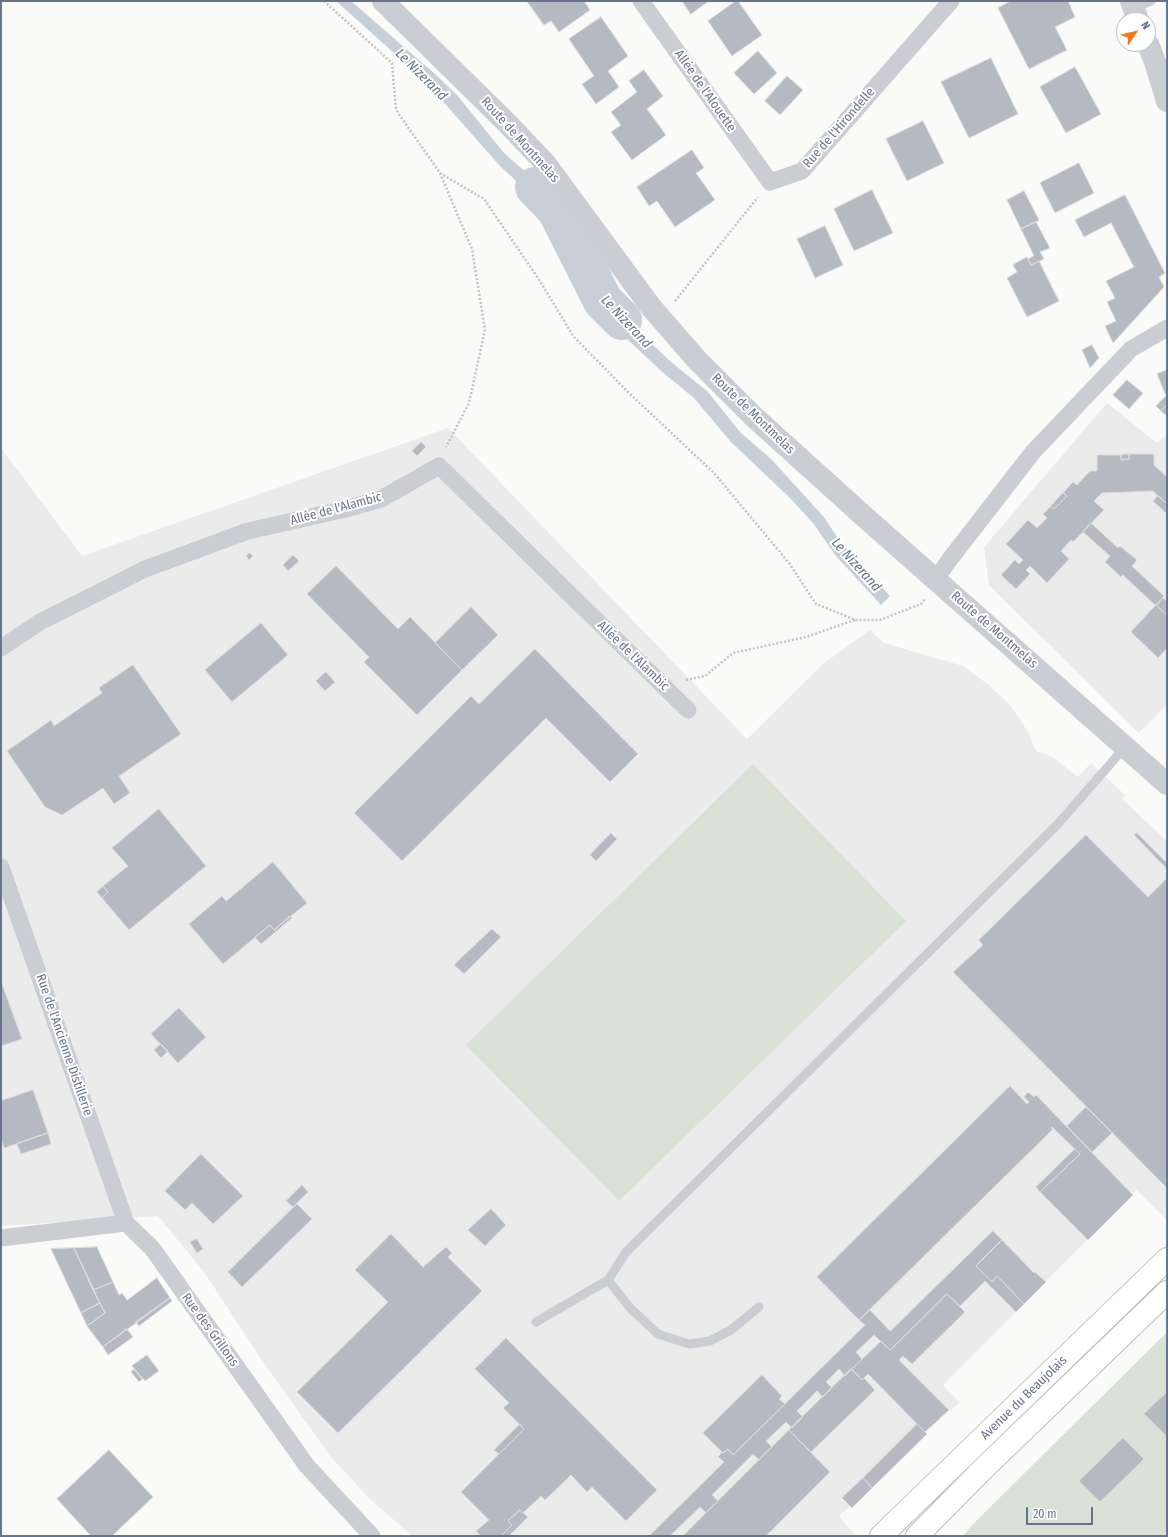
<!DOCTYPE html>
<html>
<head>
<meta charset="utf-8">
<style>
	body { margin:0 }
	#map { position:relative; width:1168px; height:1537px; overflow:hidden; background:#fafaf8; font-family:"Fira Sans Condensed",sans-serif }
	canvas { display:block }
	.frame { position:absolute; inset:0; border:2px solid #67748b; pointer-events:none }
	.north { position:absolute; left:1116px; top:12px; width:40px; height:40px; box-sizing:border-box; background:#fff; border:1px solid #c2c7d1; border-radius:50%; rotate:55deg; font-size:11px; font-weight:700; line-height:16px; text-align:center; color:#67748b }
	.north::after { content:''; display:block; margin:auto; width:14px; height:18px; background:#f27820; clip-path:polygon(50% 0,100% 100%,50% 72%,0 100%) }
	.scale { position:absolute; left:1026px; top:1507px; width:67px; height:18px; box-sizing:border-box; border:2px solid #67748b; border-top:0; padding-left:5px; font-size:12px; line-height:14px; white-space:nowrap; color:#67748b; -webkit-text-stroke:3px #fff; paint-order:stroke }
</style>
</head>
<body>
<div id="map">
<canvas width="1168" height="1537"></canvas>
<div class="frame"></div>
<div class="north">N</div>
<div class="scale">20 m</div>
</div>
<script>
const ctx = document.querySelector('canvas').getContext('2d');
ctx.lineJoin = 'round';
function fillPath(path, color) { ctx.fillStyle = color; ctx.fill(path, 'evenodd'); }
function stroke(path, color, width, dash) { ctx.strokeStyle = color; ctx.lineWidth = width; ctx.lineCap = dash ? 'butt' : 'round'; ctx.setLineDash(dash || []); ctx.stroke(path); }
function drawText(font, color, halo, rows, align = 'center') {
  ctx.font = font + ' "Fira Sans Condensed",sans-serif'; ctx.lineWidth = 4; ctx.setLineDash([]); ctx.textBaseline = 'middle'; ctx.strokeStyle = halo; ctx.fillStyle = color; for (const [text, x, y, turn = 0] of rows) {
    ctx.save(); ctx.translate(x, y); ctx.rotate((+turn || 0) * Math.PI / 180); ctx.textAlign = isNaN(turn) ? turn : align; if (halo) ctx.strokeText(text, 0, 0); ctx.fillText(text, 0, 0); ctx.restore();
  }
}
const built = new Path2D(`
	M 1107,403 L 1157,443 L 1167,434 L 1167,705 L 1139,733 L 989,585 L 984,547 Z
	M 448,428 L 747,739 L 823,664 L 870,630 L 884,643 L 963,666 L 990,686 L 1011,706 L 1028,732 L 1036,751 L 1051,756 L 1078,777 L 1091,763 L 1125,795 L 1122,799 L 1167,841 L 1167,1220 L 1137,1190 L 943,1385 L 960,1402 L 950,1411 L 949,1410 L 926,1432 L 927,1434 L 852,1508 L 850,1506 L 839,1516 L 855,1535 L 853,1536 L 412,1536 L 370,1499 L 330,1456 L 259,1356 L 204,1272 L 158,1216 L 1,1226 L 1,448 L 82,556 Z`);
const green = new Path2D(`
	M 753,764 L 906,921 L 619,1201 L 466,1045 Z
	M 1167,1332 L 1167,1536 L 963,1536 L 972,1525 Z`);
const water = new Path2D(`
	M 336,1 L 351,1 L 434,73 L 457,95 L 504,153 L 555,198 L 599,259 L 607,292 L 619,310 L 640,333 L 670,361 L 708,392 L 740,432 L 771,459 L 823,516 L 842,544 L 890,596 L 881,605 L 836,556 L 813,523 L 790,498 L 731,442 L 694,398 L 660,370 L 625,337 L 598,304 L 586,257 L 579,245 L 559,220 L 500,166 L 424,80 Z`);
const river = new Path2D(`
	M 535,187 L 557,210 L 603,301 L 622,320`);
const building = new Path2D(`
	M 527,1 L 584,1 L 590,10 L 559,32 L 551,21 L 544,25 Z
	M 682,1 L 709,1 L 691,14 Z
	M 736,1 L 738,1 L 762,35 L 732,56 L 708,21 Z
	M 1011,1 L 1068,1 L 1075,17 L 1055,27 L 1067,50 L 1029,69 L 998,8 Z
	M 601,17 L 628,56 L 608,71 L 619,87 L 596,104 L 582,84 L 594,76 L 569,39 Z
	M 758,51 L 777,73 L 754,94 L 734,73 Z
	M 991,58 L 1018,114 L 969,138 L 941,82 Z
	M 1075,67 L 1101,114 L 1066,133 L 1040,87 Z
	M 644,70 L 663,96 L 647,109 L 666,135 L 632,160 L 611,132 L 621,125 L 611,112 L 637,92 L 629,81 Z
	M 787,76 L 803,90 L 780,115 L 765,101 Z
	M 923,121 L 944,163 L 907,181 L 886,139 Z
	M 692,150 L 704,168 L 696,173 L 715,200 L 675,227 L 657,201 L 649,206 L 637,187 Z
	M 1079,163 L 1094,193 L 1055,213 L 1040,183 Z
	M 872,190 L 893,233 L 854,251 L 834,209 Z
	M 1024,191 L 1039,220 L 1021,229 L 1007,200 Z
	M 1125,195 L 1165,273 L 1159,277 L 1164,287 L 1113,343 L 1105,326 L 1116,321 L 1107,302 L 1115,298 L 1106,281 L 1134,267 L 1111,223 L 1084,237 L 1075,220 Z
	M 1036,222 L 1050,248 L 1040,252 L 1044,259 L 1031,265 L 1028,259 L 1034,256 L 1021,229 Z
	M 825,226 L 843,265 L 815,278 L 797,239 Z
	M 1027,257 L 1031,265 L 1039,261 L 1059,301 L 1027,317 L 1007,278 L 1017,272 L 1013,265 Z
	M 1092,345 L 1099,358 L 1090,368 L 1082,350 Z
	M 1167,370 L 1167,395 L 1166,396 L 1157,374 Z
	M 1127,380 L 1143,393 L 1129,409 L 1113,395 Z
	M 1167,395 L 1167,405 L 1161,411 L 1156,406 Z
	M 1167,405 L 1167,416 L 1161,411 Z
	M 421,442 L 426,447 L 417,456 L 412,451 Z
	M 1129,454 L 1129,459 L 1121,460 L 1121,455 Z
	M 1129,454 L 1154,454 L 1154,465 L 1167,477 L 1167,504 L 1153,491 L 1102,493 L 1094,501 L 1104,510 L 1073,542 L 1071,540 L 1061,551 L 1069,559 L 1047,583 L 1030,566 L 1026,570 L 1030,574 L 1016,589 L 1001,575 L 1015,560 L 1019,564 L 1023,560 L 1006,544 L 1028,520 L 1037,528 L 1047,518 L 1043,514 L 1051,506 L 1054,509 L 1067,496 L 1063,493 L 1073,482 L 1077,485 L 1090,471 L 1097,471 L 1097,455 L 1121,455 L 1121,460 L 1129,459 Z
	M 1063,493 L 1067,496 L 1054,509 L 1051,506 Z
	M 1158,496 L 1167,504 L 1167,514 L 1153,501 Z
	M 1091,523 L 1118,548 L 1120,546 L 1137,560 L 1132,566 L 1164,596 L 1156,606 L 1123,575 L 1121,577 L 1105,562 L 1110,556 L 1083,532 Z
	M 250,553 L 253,556 L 249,560 L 246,556 Z
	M 293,555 L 299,561 L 288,571 L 283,565 Z
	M 336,566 L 398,629 L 410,617 L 462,670 L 417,715 L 364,662 L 369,657 L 307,594 Z
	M 1163,598 L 1167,601 L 1167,615 L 1156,605 Z
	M 1156,605 L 1167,615 L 1167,648 L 1158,658 L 1131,632 Z
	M 471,607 L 498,635 L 462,670 L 435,643 Z
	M 261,623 L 288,655 L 232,702 L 205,670 Z
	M 535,649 L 638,754 L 610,782 L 546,718 L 402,861 L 354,813 L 471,696 L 479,704 Z
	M 133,665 L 181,734 L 119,776 L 130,793 L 114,804 L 103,788 L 62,815 L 45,807 L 7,751 L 51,720 L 54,726 L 102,693 L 99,688 Z
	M 326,672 L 335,682 L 325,691 L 316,681 Z
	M 159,809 L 206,866 L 129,930 L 102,898 L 108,892 L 103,886 L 128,866 L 112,848 Z
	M 611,833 L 617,839 L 596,861 L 590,855 Z
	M 1137,833 L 1167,863 L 1167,869 L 1134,835 Z
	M 1086,835 L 1148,897 L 1167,878 L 1167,1188 L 953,972 L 983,945 L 979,940 Z
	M 273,862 L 307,903 L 274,930 L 270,925 L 223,964 L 189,924 L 222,896 L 226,901 Z
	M 103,886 L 108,892 L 102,898 L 97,892 Z
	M 290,916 L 292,918 L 261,944 L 255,937 L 270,925 L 274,930 Z
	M 492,929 L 501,937 L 464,974 L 454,965 Z
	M 1,981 L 22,1039 L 1,1046 Z
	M 179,1008 L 206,1037 L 178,1063 L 151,1034 Z
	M 161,1044 L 168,1051 L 161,1058 L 154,1050 Z
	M 1010,1086 L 1027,1104 L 1029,1102 L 1024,1097 L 1028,1092 L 1034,1097 L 1036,1095 L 1133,1195 L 1088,1240 L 1040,1192 L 1080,1154 L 1052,1127 L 1051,1128 L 1053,1129 L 859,1320 L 817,1277 Z
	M 33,1090 L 48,1133 L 4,1148 L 1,1139 L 1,1101 Z
	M 1086,1107 L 1112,1133 L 1092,1152 L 1067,1126 Z
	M 48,1133 L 51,1144 L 21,1154 L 17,1144 Z
	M 1075,1149 L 1080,1154 L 1040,1192 L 1036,1187 Z
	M 201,1154 L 243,1196 L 213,1224 L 192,1203 L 185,1210 L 165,1191 Z
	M 302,1185 L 308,1192 L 293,1207 L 286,1201 Z
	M 297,1204 L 312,1219 L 242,1287 L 228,1272 Z
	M 491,1209 L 506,1225 L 485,1246 L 468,1230 Z
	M 993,1231 L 1002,1240 L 976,1266 L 992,1282 L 997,1276 L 1024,1304 L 1016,1312 L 985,1281 L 960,1306 L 947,1294 L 890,1350 L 874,1335 L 856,1352 L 862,1359 L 845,1376 L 839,1369 L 826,1382 L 832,1388 L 823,1397 L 817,1391 L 797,1411 L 803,1417 L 792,1428 L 786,1422 L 766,1441 L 772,1447 L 759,1460 L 753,1454 L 712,1495 L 718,1501 L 706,1513 L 700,1507 L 670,1536 L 649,1536 L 724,1462 L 718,1457 L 722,1452 L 723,1453 L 728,1449 L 733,1455 L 865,1325 L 859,1320 L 870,1310 L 890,1331 Z
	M 391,1234 L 423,1267 L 446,1247 L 452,1253 L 448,1257 L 482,1291 L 338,1433 L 297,1392 L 388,1302 L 355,1270 Z
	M 197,1239 L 203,1249 L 197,1253 L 190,1242 Z
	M 1002,1240 L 1034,1273 L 1035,1272 L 1046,1282 L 1024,1304 L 997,1276 L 992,1282 L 976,1266 Z
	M 97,1247 L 113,1282 L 93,1290 L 74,1248 Z
	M 74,1248 L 100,1303 L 81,1313 L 51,1249 Z
	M 157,1278 L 170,1298 L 103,1347 L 87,1326 L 105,1313 L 93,1290 L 113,1282 L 119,1295 L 122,1293 L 127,1300 Z
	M 947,1294 L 965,1312 L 912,1364 L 903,1356 L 899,1360 L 949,1410 L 925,1432 L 868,1374 L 862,1380 L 852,1369 L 881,1341 L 890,1350 Z
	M 170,1298 L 172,1301 L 139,1326 L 136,1322 Z
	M 100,1303 L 105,1313 L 87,1326 L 81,1313 Z
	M 127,1329 L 133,1337 L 108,1355 L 103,1347 Z
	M 506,1338 L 657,1490 L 626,1521 L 592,1487 L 587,1492 L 571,1475 L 545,1500 L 541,1496 L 523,1513 L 520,1510 L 508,1521 L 512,1525 L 501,1536 L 481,1536 L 476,1531 L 489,1520 L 461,1492 L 524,1429 L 503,1408 L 509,1403 L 475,1369 Z
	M 147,1355 L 159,1371 L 145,1381 L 132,1366 Z
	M 134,1369 L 142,1379 L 139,1382 L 131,1372 Z
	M 851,1369 L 862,1380 L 864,1378 L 875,1390 L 811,1452 L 789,1430 Z
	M 762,1375 L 782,1396 L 779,1399 L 785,1404 L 733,1455 L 728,1449 L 723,1453 L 703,1433 Z
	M 1167,1392 L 1167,1437 L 1144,1414 Z
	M 520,1424 L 524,1429 L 499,1454 L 494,1450 Z
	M 917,1424 L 927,1434 L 872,1488 L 863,1478 Z
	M 789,1430 L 830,1472 L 766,1536 L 683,1536 Z
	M 1123,1438 L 1144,1459 L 1100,1502 L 1079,1481 Z
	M 109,1450 L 153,1497 L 112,1536 L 91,1536 L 57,1499 Z
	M 863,1478 L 872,1488 L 852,1508 L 842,1498 Z
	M 520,1510 L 528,1517 L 509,1536 L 501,1536 L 512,1525 L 508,1521 Z`);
const path = new Path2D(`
	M 324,1 L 392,63 L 396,110 L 440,173 L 484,199 L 538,278 L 574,337 L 630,394 L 714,473 L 789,563 L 816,604 L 856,620 L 880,620 L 921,604 L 925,599
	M 440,173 L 472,249 L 485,330 L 469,403 L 446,447
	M 675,301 L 758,197
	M 686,680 L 705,676 L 733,653 L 806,637 L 855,620`);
const service = new Path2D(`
	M 1134,8 L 1151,1
	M 608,1280 L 631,1309 L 658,1334 L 689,1344 L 710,1341 L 731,1330 L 759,1307
	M 536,1322 L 608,1280 L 626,1252 L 1057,825 L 1125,747`);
const minor = new Path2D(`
	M 641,1 L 770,182 L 802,171 L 951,1
	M 936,579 L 950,559 L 1033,452 L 1131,349 L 1167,328
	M 1,648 L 40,622 L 145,569 L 248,531 L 346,509 L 381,499 L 439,466 L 688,710
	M 1,867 L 126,1223 L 152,1248 L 307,1466 L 372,1536
	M 1,1238 L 126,1223`);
const tertiary = new Path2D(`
	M 383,1 L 508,124 L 545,163 L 651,307 L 697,360 L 754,417 L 867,519 L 1167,784
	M 1131,1 L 1138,20
	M 1148,44 L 1155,62 L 1167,101`);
const secondary = new Path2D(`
	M 881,1536 L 1167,1259
	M 917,1536 L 983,1469 L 1167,1292`);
const streetNames = [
	["Allée de l'Alouette",705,91,55],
	["Rue de l'Hirondelle",839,128,-49],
	["Route de Montmelas",520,140,48],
	["Route de Montmelas",753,414,44],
	["Allée de l'Alambic",336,509,-15],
	["Route de Montmelas",994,630,41],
	["Allée de l'Alambic",633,656,44],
	["Rue de l'Ancienne Distillerie",64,1045,71],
	["Rue des Grillons",210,1330,54],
	["Avenue du Beaujolais",1024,1398,-44]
];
const waterNames = [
	["Le Nizerand",421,75,45],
	["Le Nizerand",626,322,47],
	["Le Nizerand",856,565,48]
];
fillPath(built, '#ebebeb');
fillPath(green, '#dae2d8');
fillPath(water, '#c8cfd7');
stroke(river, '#c8cfd7', 40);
fillPath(building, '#b5bac2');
stroke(building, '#dcdcda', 1);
stroke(secondary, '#bcc0c6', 24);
stroke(path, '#c1c3c6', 2.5, [2, 2]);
stroke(service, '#cacdd1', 9);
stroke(minor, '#cacdd1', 17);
stroke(tertiary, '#cacdd1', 22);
stroke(secondary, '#fff', 22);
drawText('13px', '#67748b', '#fff', streetNames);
drawText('italic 14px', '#637686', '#fff', waterNames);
</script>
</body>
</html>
